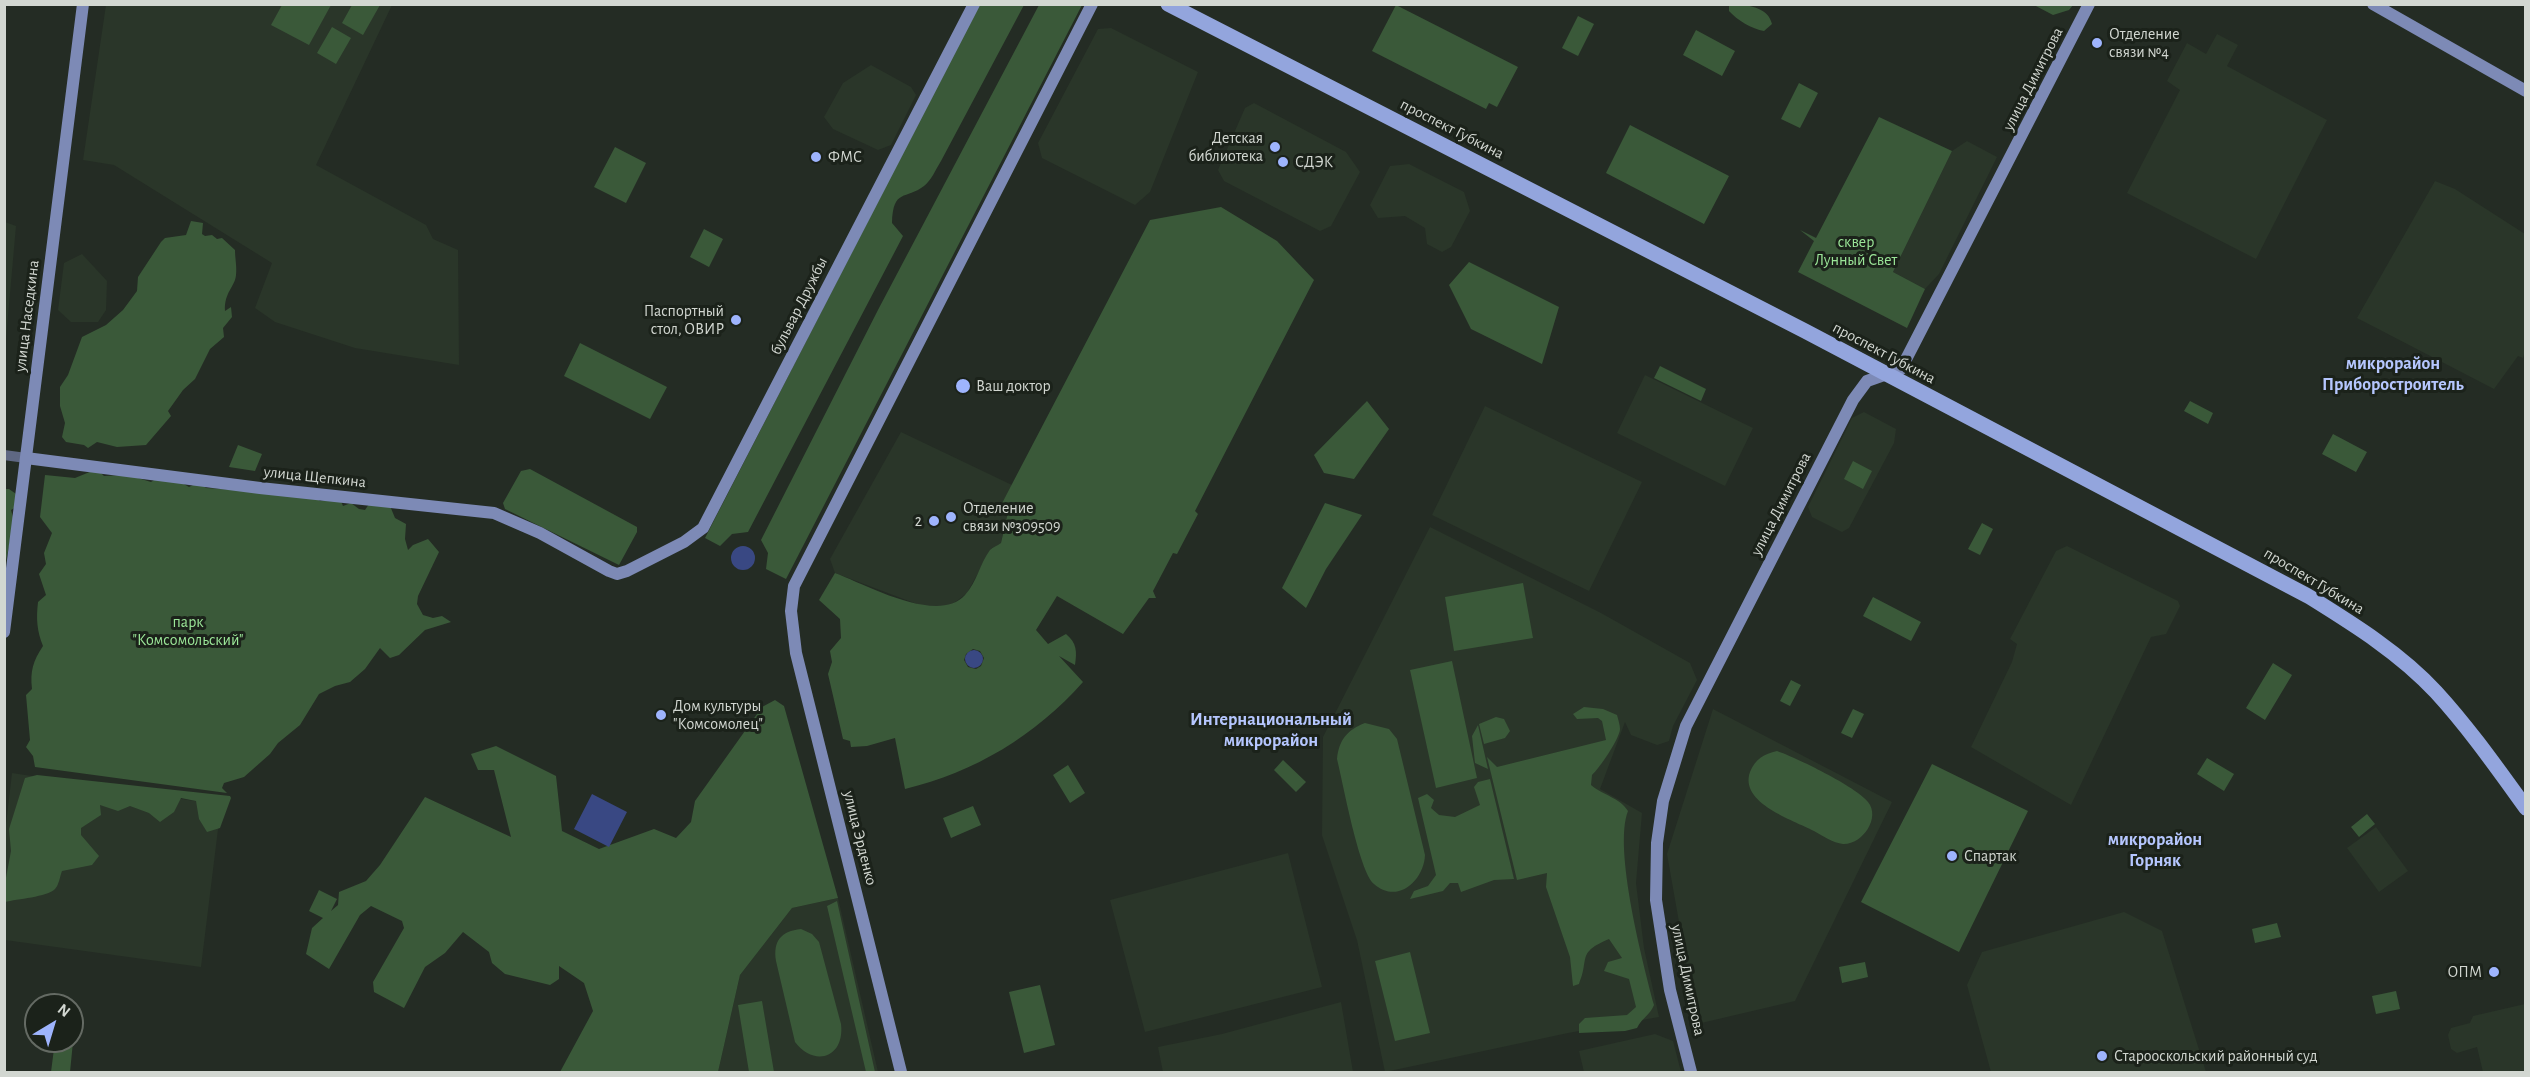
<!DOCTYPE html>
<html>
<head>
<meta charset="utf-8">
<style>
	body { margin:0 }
	#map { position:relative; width:2530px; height:1077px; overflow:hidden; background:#242c24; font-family:"Alegreya Sans",sans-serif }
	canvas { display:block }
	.frame { position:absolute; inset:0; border:6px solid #d2d7d1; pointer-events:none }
	.north { position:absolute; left:24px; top:993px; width:60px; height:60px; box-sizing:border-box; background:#1b221a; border:2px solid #646a63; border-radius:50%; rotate:38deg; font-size:16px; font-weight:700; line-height:24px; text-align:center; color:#d2d7d1 }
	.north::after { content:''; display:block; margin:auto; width:21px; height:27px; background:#9eb4fd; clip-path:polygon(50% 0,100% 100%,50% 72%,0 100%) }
</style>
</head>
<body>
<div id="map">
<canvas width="2530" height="1077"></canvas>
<div class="frame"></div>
<div class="north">N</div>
</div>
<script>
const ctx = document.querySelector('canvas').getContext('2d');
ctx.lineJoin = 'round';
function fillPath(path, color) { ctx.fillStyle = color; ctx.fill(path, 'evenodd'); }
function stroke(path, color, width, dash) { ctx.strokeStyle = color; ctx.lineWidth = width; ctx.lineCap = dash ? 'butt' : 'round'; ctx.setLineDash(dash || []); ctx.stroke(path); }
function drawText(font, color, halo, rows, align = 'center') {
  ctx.font = font + ' "Alegreya Sans",sans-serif'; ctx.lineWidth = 6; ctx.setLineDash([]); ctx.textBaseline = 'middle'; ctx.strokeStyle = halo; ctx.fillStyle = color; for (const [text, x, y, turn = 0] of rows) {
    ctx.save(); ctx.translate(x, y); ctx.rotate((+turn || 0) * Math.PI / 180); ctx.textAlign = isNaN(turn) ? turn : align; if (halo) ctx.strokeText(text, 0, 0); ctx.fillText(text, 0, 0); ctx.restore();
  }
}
const built = new Path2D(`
	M 106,5 L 392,5 L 316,165 L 426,225 L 433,239 L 458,250 L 459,365 L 355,348 L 275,322 L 255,308 L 272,263 L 114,165 L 83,160 Z
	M 1111,28 L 1198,72 L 1150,192 L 1135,205 L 1042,158 L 1038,143 L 1098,29 Z
	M 2217,34 L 2238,45 L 2227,66 L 2327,120 L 2256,259 L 2127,193 L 2180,90 L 2167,81 L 2187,43 L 2206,54 Z
	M 871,65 L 911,87 L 916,95 L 891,145 L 878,150 L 833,129 L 824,117 L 843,83 Z
	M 1254,103 L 1346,152 L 1360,172 L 1331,226 L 1320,231 L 1224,181 L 1218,170 L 1245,108 Z
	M 1967,141 L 1997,157 L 1939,274 L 1925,289 L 1893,272 L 1952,151 Z
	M 1409,164 L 1464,192 L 1470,211 L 1451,247 L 1442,252 L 1427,244 L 1425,228 L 1405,216 L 1378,218 L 1370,205 L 1390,166 Z
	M 2435,181 L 2455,189 L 2525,234 L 2525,351 L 2523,358 L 2518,356 L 2494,389 L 2357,318 Z
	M 5,222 L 16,226 L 5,350 L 4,222 Z
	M 82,254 L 107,281 L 106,310 L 98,322 L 71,322 L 58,310 L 64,263 Z
	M 1645,375 L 1753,428 L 1725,486 L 1617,433 Z
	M 1485,406 L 1642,482 L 1589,591 L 1432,515 Z
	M 1864,412 L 1896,429 L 1894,443 L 1849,528 L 1842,532 L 1812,517 L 1808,507 L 1852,418 Z
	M 901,432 L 1012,485 L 1000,507 L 1008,512 L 1000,547 L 992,548 L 967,593 L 953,604 L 941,607 L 922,606 L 835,573 L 830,559 Z
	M 1430,527 L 1601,613 L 1690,663 L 1697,680 L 1673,726 L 1669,741 L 1657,745 L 1631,735 L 1625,722 L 1600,789 L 1642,813 L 1636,883 L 1644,948 L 1659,1017 L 1568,1033 L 1385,1072 L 1357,940 L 1322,835 L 1323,737 Z
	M 2067,546 L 2178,601 L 2180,606 L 2166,634 L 2151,637 L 2071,805 L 1971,747 L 2012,662 L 2017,644 L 2010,639 L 2056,551 Z
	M 1713,709 L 1892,802 L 1795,1001 L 1697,1024 L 1667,854 Z
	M 12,773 L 221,805 L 201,967 L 5,940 L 4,842 Z
	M 2376,827 L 2408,871 L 2379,892 L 2347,848 Z
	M 1288,853 L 1322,987 L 1145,1032 L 1110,900 Z
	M 838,898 L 878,1072 L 718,1072 L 740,975 L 792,908 Z
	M 2124,912 L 2162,931 L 2206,1072 L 1991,1072 L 1967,985 L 1982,952 Z
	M 1341,1002 L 1353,1072 L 1163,1072 L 1158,1047 L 1222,1034 Z
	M 2525,1004 L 2525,1072 L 2483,1072 L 2477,1047 L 2457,1053 L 2451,1049 L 2448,1035 L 2451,1028 L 2470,1023 L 2473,1016 Z
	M 1655,1034 L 1673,1041 L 1681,1072 L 1584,1072 L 1579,1051 Z`);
const green = new Path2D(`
	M 282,5 L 282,4 L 331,5 L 309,45 L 271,25 Z
	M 352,5 L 380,5 L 363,35 L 342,23 Z
	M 979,5 L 1024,5 L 941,161 C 936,169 931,181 924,186 C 906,200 893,188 892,223 L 903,236 L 748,532 L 732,534 L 720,546 L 705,538 Z
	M 1039,5 L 1082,5 L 786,579 L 766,569 L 768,553 L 761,540 L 879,308 Z
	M 1396,5 L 1518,67 L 1497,107 L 1489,103 L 1486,109 L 1372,51 Z
	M 1729,5 C 1744,4 1768,6 1772,24 L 1764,31 C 1752,29 1737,20 1729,11 Z
	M 2034,5 L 2073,5 L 2069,10 L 2053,15 Z
	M 1578,16 L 1594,24 L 1578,56 L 1562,48 Z
	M 332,27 L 351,38 L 336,64 L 317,53 Z
	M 1696,30 L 1735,51 L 1722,76 L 1683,55 Z
	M 1799,83 L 1818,93 L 1800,128 L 1781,119 Z
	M 1879,117 L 1952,151 L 1893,272 L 1925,289 L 1907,328 L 1798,272 L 1814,241 L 1800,230 L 1816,238 Z
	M 1630,125 L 1729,176 L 1704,224 L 1606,173 Z
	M 615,147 L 646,163 L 626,203 L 594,187 Z
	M 1221,207 L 1277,241 L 1314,280 L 1195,511 L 1198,514 L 1177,554 L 1173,553 L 1153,591 L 1156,598 L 1149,598 L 1123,634 L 1057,596 L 1036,630 L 1048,644 L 1066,634 C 1077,643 1077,652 1075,665 L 1059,656 L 1083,682 C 1035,736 975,772 905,789 L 895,738 L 867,746 L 851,747 L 850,741 L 843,739 L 828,674 L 832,662 L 830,651 L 841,638 L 840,619 L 819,600 L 835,573 C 867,585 938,625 965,595 C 977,582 980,563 990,550 C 993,547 997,546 1001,543 L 1008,512 L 1000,507 L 1150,220 ZM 973,649 L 980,651 L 984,658 L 981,666 L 976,669 L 968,667 L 964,660 L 966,654 Z
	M 191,221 L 203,223 L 202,234 L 205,236 L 212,235 L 217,239 L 222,238 L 235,250 C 235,258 237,267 236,275 C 235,287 224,292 225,311 L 231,307 L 232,317 L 223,328 L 224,337 L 210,349 L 195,379 L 183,390 L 168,411 L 171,416 L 146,445 L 117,447 L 97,442 L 88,448 L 84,445 L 66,442 L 62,437 L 65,423 L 60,406 L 60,387 L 68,375 L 82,337 L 106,325 L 123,310 L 137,291 L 138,277 L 161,242 L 165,238 L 186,235 Z
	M 704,229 L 723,239 L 709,267 L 690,257 Z
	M 1469,262 L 1559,307 L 1542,364 L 1471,329 L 1449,285 Z
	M 580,343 L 667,387 L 650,419 L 564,376 Z
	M 1660,366 L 1706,389 L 1701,401 L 1654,378 Z
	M 1367,401 L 1389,429 L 1354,479 L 1324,473 L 1314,455 Z
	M 2190,401 L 2213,413 L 2208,424 L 2184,411 Z
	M 2333,434 L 2367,452 L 2356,472 L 2322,454 Z
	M 238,445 L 262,454 L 255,471 L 229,467 Z
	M 1853,461 L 1872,471 L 1863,489 L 1844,479 Z
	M 97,469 L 104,476 L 128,475 L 151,482 C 163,473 177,480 189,487 L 199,482 L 206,488 L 312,495 L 320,501 L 340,499 L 343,506 L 351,503 L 359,509 L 365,510 L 369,504 L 388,501 L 395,518 L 406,524 L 405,539 L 408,550 L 413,545 L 428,539 L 439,552 L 418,596 L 417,604 L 423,615 L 433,618 L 442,616 L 451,622 L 425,630 L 399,655 L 390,658 L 380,648 L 365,669 L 350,682 L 335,686 L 319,694 L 300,725 L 278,743 L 270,754 L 244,777 L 224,783 L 222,788 L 227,793 L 35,767 L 33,756 L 26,747 L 30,740 L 26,695 L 32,689 C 30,671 33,661 43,646 C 37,631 36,619 38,602 L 46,595 L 39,574 L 46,564 L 44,553 L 52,533 L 40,517 L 45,475 L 75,478 Z
	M 530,469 L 637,527 L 637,532 L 619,565 L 505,509 L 503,503 L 521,471 Z
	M 5,489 L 9,489 L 19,496 L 16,507 L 11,510 L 14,521 L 5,566 Z
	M 1325,503 L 1362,515 L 1326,569 L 1306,608 L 1282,588 Z
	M 1982,523 L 1993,529 L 1980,555 L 1968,549 Z
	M 1523,583 L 1533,638 L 1454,651 L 1445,597 Z
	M 1873,597 L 1921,622 L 1911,641 L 1863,616 Z
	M 1452,661 L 1477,778 L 1436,788 L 1410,670 Z
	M 2273,663 L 2292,675 L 2265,720 L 2246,708 Z
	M 1791,680 L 1801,685 L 1790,706 L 1780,701 Z
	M 775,700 L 784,706 L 838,898 L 792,908 L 740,975 L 718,1072 L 560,1072 L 593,1011 L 584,983 L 559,966 L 559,979 L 550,985 L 505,974 L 492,963 L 489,952 L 463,932 L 445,953 L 425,967 L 404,1008 L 374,992 L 373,982 L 404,928 L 402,921 L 371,906 L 360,915 L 329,969 L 306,954 L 312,928 L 323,918 L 309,911 L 319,890 L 337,899 L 331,911 L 338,905 L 339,892 L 366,881 L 380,865 L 425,797 L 511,837 L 494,770 L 478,770 L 471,754 L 496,746 L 556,776 L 562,831 L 599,849 L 654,829 L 676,838 L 691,822 L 695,801 L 762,707 Z
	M 1584,707 L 1603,709 L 1617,715 C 1618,719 1620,725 1620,729 C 1620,738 1599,769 1592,775 L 1591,785 C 1604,796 1619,797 1628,811 C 1613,849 1643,963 1654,1005 C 1650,1015 1642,1018 1637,1028 L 1625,1031 L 1579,1033 L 1579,1024 L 1585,1018 L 1627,1015 L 1636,1007 L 1629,979 L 1604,971 L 1608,962 L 1622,958 L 1609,939 C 1576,953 1590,958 1579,984 L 1573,986 L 1570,957 L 1546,887 L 1547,873 L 1517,880 L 1487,757 L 1497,767 L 1606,740 L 1602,721 L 1598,718 L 1577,719 L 1573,714 Z
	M 1853,709 L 1864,714 L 1852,738 L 1841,733 Z
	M 1496,717 L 1504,719 L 1510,731 L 1505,738 L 1484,744 L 1479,724 Z
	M 1365,723 L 1389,729 L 1397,739 L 1425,855 C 1424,880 1398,905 1374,884 C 1359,871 1343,783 1337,759 C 1339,740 1347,730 1365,723 Z
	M 1478,725 L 1488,769 L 1475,763 L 1472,736 Z
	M 1777,751 C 1795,757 1857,787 1868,802 C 1881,818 1862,845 1843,844 C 1833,843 1823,836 1814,831 C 1793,820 1739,803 1750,772 C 1755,759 1764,754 1777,751 Z
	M 2207,758 L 2234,774 L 2224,791 L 2197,774 Z
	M 1283,760 L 1306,782 L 1296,792 L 1274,770 Z
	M 1932,764 L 2028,811 L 1959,952 L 1861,902 Z
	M 1068,765 L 1085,793 L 1070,803 L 1053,775 Z
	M 37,775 L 230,796 L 231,798 L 220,828 L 207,832 L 199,819 L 196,801 L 181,798 L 174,812 L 160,822 L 149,813 L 130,806 L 118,811 L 100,805 L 101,815 L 81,828 L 81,835 L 99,856 L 92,865 L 62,871 C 60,876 59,885 55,889 C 47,897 17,899 5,902 L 5,883 L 11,851 L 9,829 L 25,778 Z
	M 1490,779 L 1514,879 L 1494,880 L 1461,892 L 1458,883 L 1450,883 L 1443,891 L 1410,899 L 1414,891 L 1428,886 L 1436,875 L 1418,798 L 1427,794 L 1434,800 L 1431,808 L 1439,815 L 1455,817 L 1480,805 L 1474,787 L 1478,782 Z
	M 973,806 L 981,825 L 951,838 L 943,818 Z
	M 2367,814 L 2375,824 L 2359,837 L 2351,827 Z
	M 837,901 L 875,1072 L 866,1072 L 827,906 Z
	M 2277,923 L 2281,937 L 2255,943 L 2252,929 Z
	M 801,929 L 812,934 L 819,942 L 841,1024 C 845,1057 815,1068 795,1042 L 776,961 C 773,941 781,931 801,929 Z
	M 1410,952 L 1430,1033 L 1395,1041 L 1375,961 Z
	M 1865,962 L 1868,977 L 1842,983 L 1839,967 Z
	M 1040,985 L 1055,1045 L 1024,1053 L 1009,992 Z
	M 2396,991 L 2400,1009 L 2376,1014 L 2372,996 Z
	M 762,1001 L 774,1072 L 749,1072 L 738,1005 Z
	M 55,1041 L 73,1042 L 70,1072 L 51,1072 Z`);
const water = new Path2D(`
	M731 558a12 12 0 1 1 24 0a12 12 0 1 1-24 0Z
	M965 659a9 9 0 1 1 18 0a9 9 0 1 1-18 0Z
	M 592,794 L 627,812 L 609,847 L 574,829 Z`);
const minor = new Path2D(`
	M 4,455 L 26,458`);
const secondary = new Path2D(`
	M 2373,4 L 2526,91
	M 26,458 L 260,488 L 494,513 L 540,533 L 609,571 L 617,574 L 627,571 L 684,542 L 703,528 L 974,4
	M 4,632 L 83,4
	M 901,1072 L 796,653 L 791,611 L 794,586 L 1092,4
	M 1691,1072 L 1670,990 L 1656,900 L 1657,843 L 1663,801 L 1686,726 L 1853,400 L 1867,381 L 1901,369 L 2089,4`);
const primary = new Path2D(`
	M 1168,4 L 1805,331 L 2308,596 C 2353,624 2400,653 2436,692 C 2469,728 2497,768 2526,808`);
const markers = [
	[2097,43,6,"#9eb4fd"],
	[1275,147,6,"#9eb4fd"],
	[816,157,6,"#9eb4fd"],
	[1283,162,6,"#9eb4fd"],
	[736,320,6,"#9eb4fd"],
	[963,386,8,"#9eb4fd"],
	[951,517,6,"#9eb4fd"],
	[934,521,6,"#9eb4fd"],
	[661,715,6,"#9eb4fd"],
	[1952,856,6,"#9eb4fd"],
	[2494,972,6,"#9eb4fd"],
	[2102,1056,6,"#9eb4fd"]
];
const poiNames = [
	["Отделение",2109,34],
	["связи №4",2109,52],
	["Детская",1263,138,"right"],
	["библиотека",1263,156,"right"],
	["ФМС",828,157],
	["СДЭК",1295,162],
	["Паспортный",724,311,"right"],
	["стол, ОВИР",724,329,"right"],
	["Ваш доктор",976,386],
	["Отделение",963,508],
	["связи №309509",963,526],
	["2",922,521,"right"],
	["Дом культуры",673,706],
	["\"Комсомолец\"",673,724],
	["Спартак",1964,856],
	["ОПМ",2482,972,"right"],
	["Старооскольский районный суд",2114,1056]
];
const streetNames = [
	["улица Димитрова",2033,79,-63],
	["проспект Губкина",1452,129,27],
	["бульвар Дружбы",799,306,-63],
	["улица Наседкина",27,316,-83],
	["проспект Губкина",1884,353,28],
	["улица Щепкина",315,477,6],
	["улица Димитрова",1781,504,-63],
	["проспект Губкина",2314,581,31],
	["улица Эрденко",860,838,76],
	["улица Димитрова",1688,980,78]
];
const parkNames = [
	["сквер",1856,242],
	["Лунный Свет",1856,260],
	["парк",188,622],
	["\"Комсомольский\"",188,640]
];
const neighbourhoodNames = [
	["микрорайон",2393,364],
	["Приборостроитель",2393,385],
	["Интернациональный",1271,720],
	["микрорайон",1271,741],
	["микрорайон",2155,840],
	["Горняк",2155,861]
];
fillPath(built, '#2a3629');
fillPath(green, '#3a5939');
fillPath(water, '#394883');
stroke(minor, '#5f6883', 10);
stroke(secondary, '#7d8ab6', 12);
stroke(primary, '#93a5dd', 15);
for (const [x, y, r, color] of markers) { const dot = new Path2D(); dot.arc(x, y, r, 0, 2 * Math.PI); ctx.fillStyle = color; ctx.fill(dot); stroke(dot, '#1b221a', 2); }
drawText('16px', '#d2d7d1', '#1b221a', poiNames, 'left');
drawText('16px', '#d2d7d1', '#1b221a', streetNames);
drawText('16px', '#9be698', '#1b221a', parkNames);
drawText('bold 18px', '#b5c6fe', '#1b221a', neighbourhoodNames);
</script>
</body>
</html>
